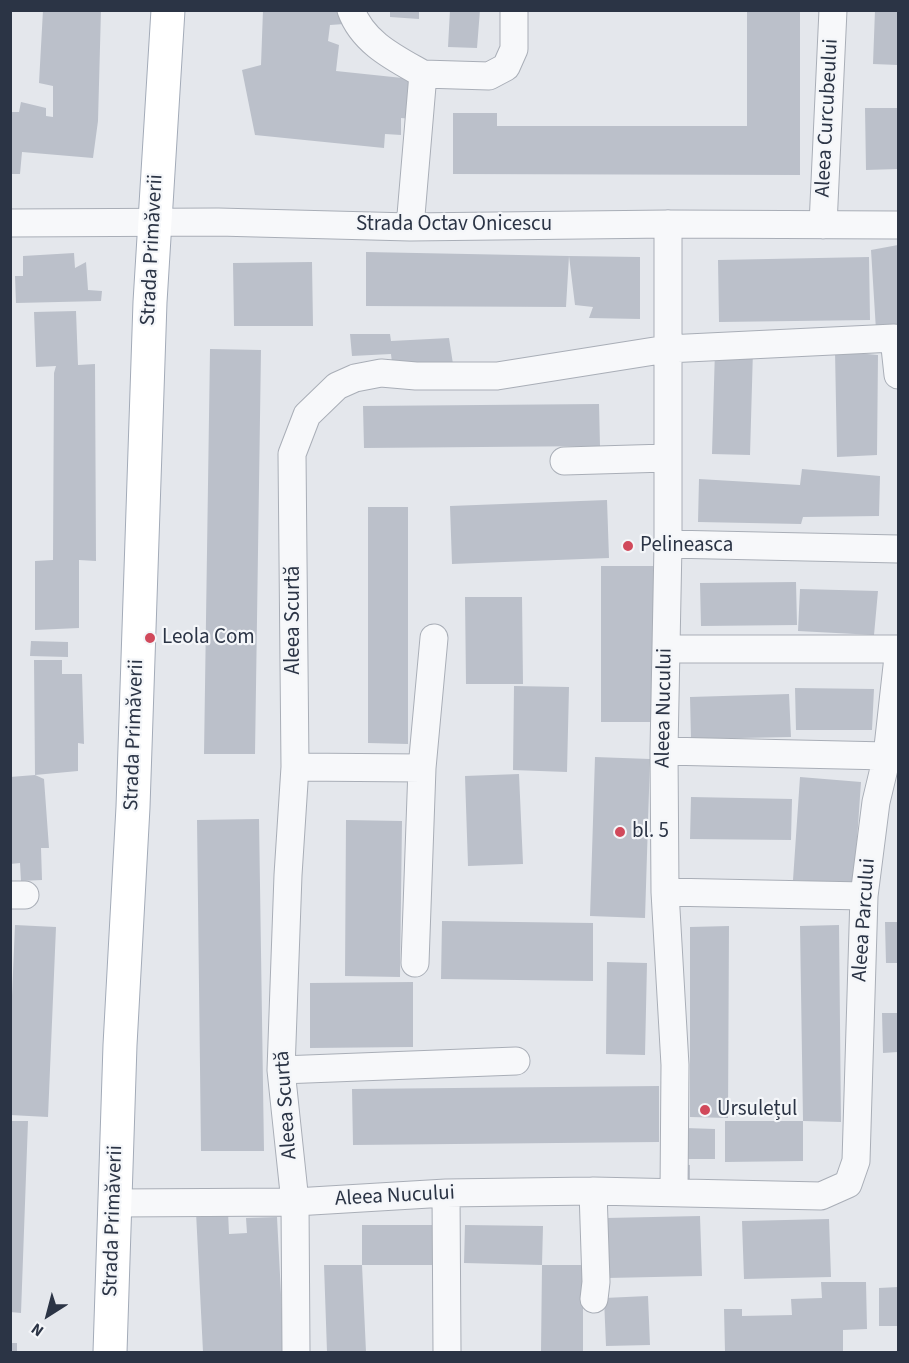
<!DOCTYPE html>
<html>
<head>
<meta charset="utf-8">
<style>
	body { margin:0 }
	#map { position:relative; width:909px; height:1363px; overflow:hidden; background:#e4e7ec; font-family:"Source Sans 3",sans-serif }
	canvas { display:block }
	.frame { position:absolute; inset:0; border:12px solid #2b3445; pointer-events:none }
	.north { position:absolute; left:18px; top:1285px; width:60px; height:60px; -webkit-text-stroke:4px #f4f6f9; paint-order:stroke; rotate:216deg; font-size:16px; font-weight:700; line-height:24px; text-align:center; color:#2b3445 }
	.north::after { content:''; display:block; margin:auto; width:21px; height:27px; background:#2b3445; clip-path:polygon(50% 0,100% 100%,50% 72%,0 100%) }
</style>
</head>
<body>
<div id="map">
<canvas width="909" height="1363"></canvas>
<div class="frame"></div>
<div class="north">N</div>
</div>
<script>
const ctx = document.querySelector('canvas').getContext('2d');
ctx.lineJoin = 'round';
function fillPath(path, color) { ctx.fillStyle = color; ctx.fill(path, 'evenodd'); }
function stroke(path, color, width, dash) { ctx.strokeStyle = color; ctx.lineWidth = width; ctx.lineCap = dash ? 'butt' : 'round'; ctx.setLineDash(dash || []); ctx.stroke(path); }
function drawText(font, color, halo, rows, align = 'center') {
  ctx.font = font + ' "Source Sans 3",sans-serif'; ctx.lineWidth = 4.5; ctx.setLineDash([]); ctx.textBaseline = 'middle'; ctx.strokeStyle = halo; ctx.fillStyle = color; for (const [text, x, y, turn = 0] of rows) {
    ctx.save(); ctx.translate(x, y); ctx.rotate((+turn || 0) * Math.PI / 180); ctx.textAlign = isNaN(turn) ? turn : align; if (halo) ctx.strokeText(text, 0, 0); ctx.fillText(text, 0, 0); ctx.restore();
  }
}
const building = new Path2D(`
	M 43,10 L 101,10 L 98,121 L 93,158 L 22,152 L 20,174 L 10,174 L 10,112 L 19,112 L 21,102 L 46,108 L 46,116 L 53,117 L 53,86 L 39,83 Z
	M 263,10 L 343,10 L 344,24 L 330,25 L 328,41 L 339,45 L 336,71 L 412,79 L 413,119 L 401,118 L 401,135 L 385,134 L 384,148 L 255,135 L 242,70 L 261,65 Z
	M 390,10 L 419,10 L 419,19 L 390,17 Z
	M 450,10 L 480,10 L 477,48 L 448,47 Z
	M 747,10 L 800,10 L 800,175 L 453,174 L 453,113 L 497,113 L 497,126 L 747,126 Z
	M 875,10 L 898,10 L 898,65 L 873,64 Z
	M 865,108 L 898,108 L 898,169 L 866,170 Z
	M 898,245 L 898,330 L 876,330 L 871,250 Z
	M 366,252 L 569,256 L 566,307 L 366,306 Z
	M 74,253 L 75,268 L 86,262 L 88,290 L 102,291 L 101,301 L 16,303 L 15,276 L 23,276 L 23,256 Z
	M 569,256 L 640,257 L 640,319 L 589,318 L 593,307 L 575,305 Z
	M 869,257 L 870,320 L 719,322 L 718,260 Z
	M 312,262 L 313,326 L 234,326 L 233,263 Z
	M 76,311 L 78,365 L 95,364 L 96,561 L 79,560 L 79,628 L 35,630 L 35,561 L 53,560 L 54,373 L 56,366 L 36,367 L 34,312 Z
	M 350,334 L 390,334 L 391,341 L 449,338 L 453,364 L 392,363 L 391,354 L 352,356 Z
	M 210,349 L 261,350 L 255,754 L 204,754 Z
	M 715,349 L 753,350 L 750,455 L 712,454 Z
	M 835,351 L 878,355 L 877,455 L 837,457 Z
	M 599,404 L 600,446 L 364,448 L 363,406 Z
	M 802,469 L 880,476 L 879,516 L 803,517 L 801,524 L 698,522 L 699,479 L 800,485 Z
	M 607,500 L 609,558 L 452,564 L 450,506 Z
	M 368,507 L 408,507 L 408,744 L 368,743 Z
	M 601,566 L 656,566 L 655,722 L 601,722 Z
	M 796,582 L 797,625 L 701,626 L 700,583 Z
	M 800,589 L 878,591 L 874,635 L 798,631 Z
	M 465,597 L 522,597 L 523,684 L 466,684 Z
	M 31,641 L 68,642 L 68,657 L 30,656 Z
	M 34,660 L 62,660 L 62,674 L 82,674 L 84,744 L 78,743 L 78,771 L 35,775 Z
	M 514,686 L 569,687 L 567,772 L 513,770 Z
	M 795,688 L 874,689 L 872,730 L 796,730 Z
	M 789,694 L 791,737 L 691,739 L 690,697 Z
	M 595,757 L 650,759 L 645,918 L 590,916 Z
	M 519,774 L 523,864 L 468,866 L 465,776 Z
	M 35,775 L 44,779 L 49,848 L 41,848 L 42,880 L 21,881 L 20,863 L 10,864 L 10,777 Z
	M 800,777 L 861,782 L 854,884 L 793,880 Z
	M 691,797 L 792,799 L 791,840 L 690,839 Z
	M 259,819 L 264,1151 L 201,1151 L 197,820 Z
	M 346,820 L 402,821 L 400,977 L 345,976 Z
	M 442,921 L 593,923 L 593,981 L 441,979 Z
	M 885,922 L 898,922 L 898,963 L 886,963 Z
	M 15,925 L 56,927 L 48,1117 L 10,1115 L 10,1043 Z
	M 839,925 L 841,1122 L 803,1121 L 800,926 Z
	M 729,926 L 728,1118 L 690,1117 L 690,927 Z
	M 607,962 L 647,963 L 645,1055 L 606,1054 Z
	M 413,982 L 413,1047 L 310,1048 L 310,983 Z
	M 882,1013 L 898,1013 L 898,1052 L 883,1053 Z
	M 659,1086 L 659,1142 L 353,1145 L 352,1089 Z
	M 10,1121 L 28,1121 L 21,1313 L 10,1312 Z
	M 725,1121 L 803,1121 L 803,1161 L 725,1162 Z
	M 685,1128 L 715,1129 L 715,1159 L 685,1159 Z
	M 680,1164 L 690,1165 L 690,1180 L 680,1181 Z
	M 228,1211 L 229,1234 L 247,1233 L 246,1218 L 277,1217 L 284,1352 L 203,1352 L 196,1212 Z
	M 700,1216 L 702,1276 L 607,1278 L 606,1218 Z
	M 829,1219 L 831,1277 L 744,1279 L 742,1221 Z
	M 362,1225 L 441,1225 L 441,1265 L 362,1265 Z
	M 465,1225 L 543,1226 L 542,1265 L 583,1265 L 583,1352 L 541,1352 L 542,1265 L 464,1263 Z
	M 324,1265 L 362,1265 L 366,1352 L 327,1352 Z
	M 821,1282 L 866,1282 L 867,1329 L 843,1330 L 843,1352 L 725,1352 L 724,1309 L 742,1309 L 742,1316 L 792,1315 L 791,1299 L 822,1298 Z
	M 898,1287 L 898,1326 L 879,1326 L 879,1288 Z
	M 648,1296 L 650,1345 L 606,1346 L 604,1298 Z
	M 10,1343 L 17,1343 L 17,1352 L 10,1352 Z`);
const minor = new Path2D(`
	M 351,10 C 363,43 395,58 423,74 L 410,227
	M 423,74 L 489,76 L 506,67 L 514,49 L 514,10
	M 10,223 L 218,222 L 410,227 L 668,224 L 898,225
	M 668,224 L 668,544 L 664,751 L 665,892 L 675,1065 L 674,1192
	M 823,225 L 833,10
	M 564,461 L 667,458
	M 668,544 L 898,549
	M 666,649 L 898,649
	M 664,751 L 887,756
	M 295,767 L 422,768
	M 665,892 L 864,896
	M 10,895 L 25,895
	M 415,963 L 422,768 L 434,638
	M 281,1070 L 516,1061
	M 593,1191 L 596,1282 L 594,1299
	M 446,1193 L 447,1352
	M 116,1203 L 295,1202 L 446,1193 L 593,1191 L 821,1196 L 848,1184 L 856,1161 L 864,896 L 876,802 L 887,756 L 898,657
	M 296,1352 L 295,1202 L 281,1070 L 288,875 L 295,767 L 292,454 L 307,415 L 337,386 L 355,378 L 381,373 L 416,376 L 497,376 L 667,349 L 894,338 L 898,375`);
const major = new Path2D(`
	M 110,1352 L 120,1045 L 133,807 L 150,302 L 168,10`);
const markers = [
	[628,546,6,"#d1495b"],
	[150,638,6,"#d1495b"],
	[620,832,6,"#d1495b"],
	[705,1110,6,"#d1495b"]
];
const streetNames = [
	["Aleea Curcubeului",828,118,-87],
	["Strada Octav Onicescu",454,225],
	["Strada Primăverii",153,250,-87],
	["Aleea Scurtă",294,620,-90],
	["Aleea Nucului",665,708,-89],
	["Strada Primăverii",135,735,-88],
	["Aleea Parcului",865,920,-86],
	["Aleea Scurtă",287,1105,-94],
	["Aleea Nucului",395,1197,-3],
	["Strada Primăverii",114,1221,-88]
];
const poiNames = [
	["Pelineasca",640,546],
	["Leola Com",162,638],
	["bl. 5",632,832],
	["Ursulețul",717,1110]
];
fillPath(building, '#bbc0ca');
stroke(minor, '#a9aeb7', 29);
stroke(major, '#a3abb8', 35);
stroke(minor, '#f7f8fa', 27);
stroke(major, '#fff', 33);
for (const [x, y, r, color] of markers) { const dot = new Path2D(); dot.arc(x, y, r, 0, 2 * Math.PI); ctx.fillStyle = color; ctx.fill(dot); stroke(dot, '#f4f6f9', 2); }
drawText('21px', '#2b3445', '#f4f6f9', streetNames);
drawText('21px', '#2b3445', '#f4f6f9', poiNames, 'left');
</script>
</body>
</html>
